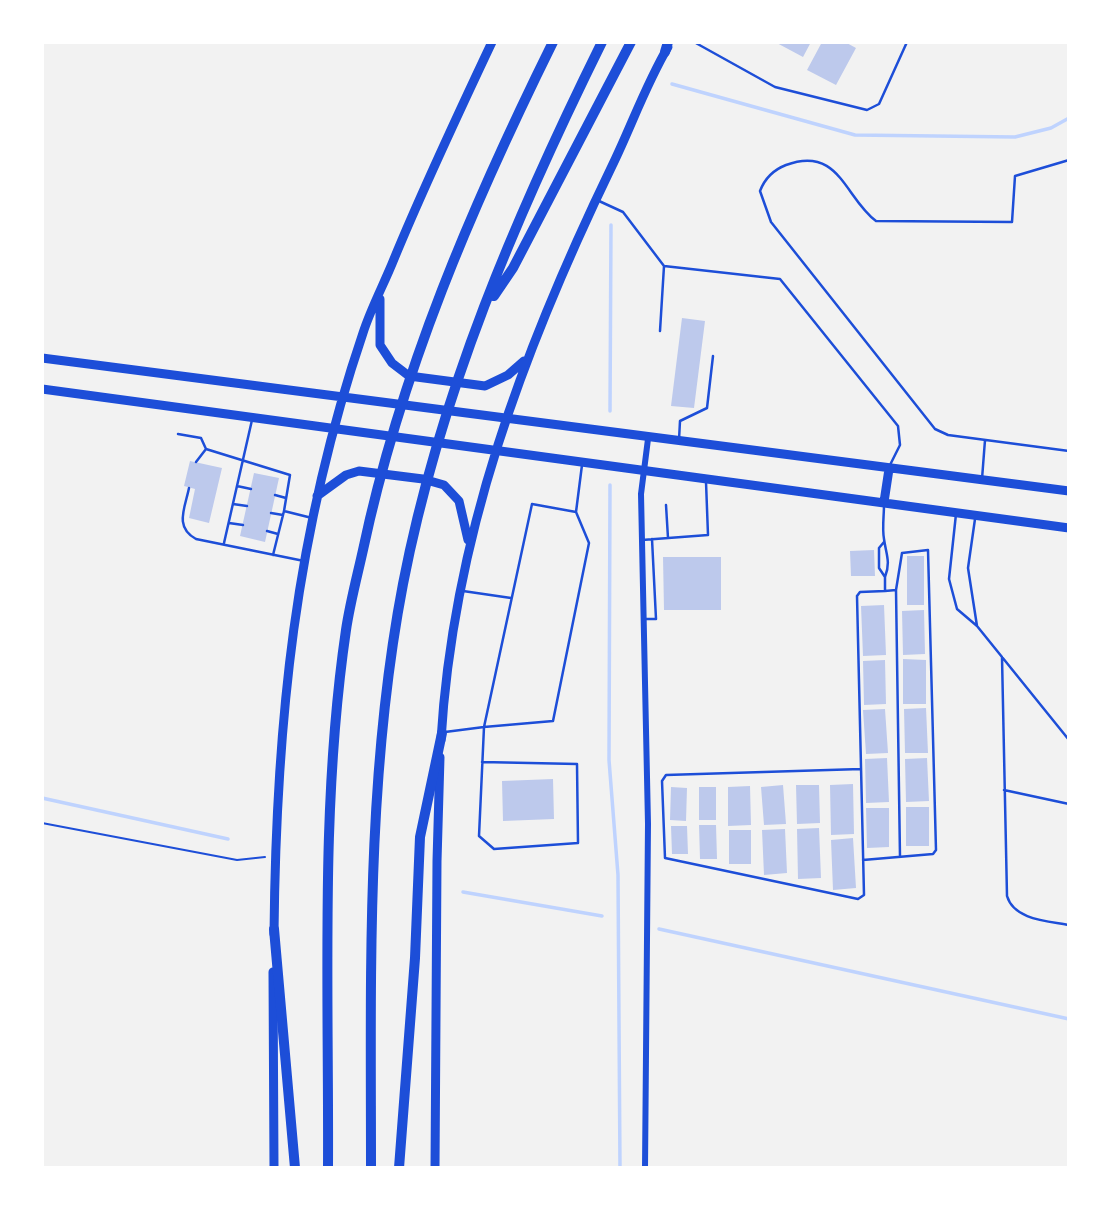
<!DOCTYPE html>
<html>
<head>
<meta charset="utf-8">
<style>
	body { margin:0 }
	#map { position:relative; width:1111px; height:1210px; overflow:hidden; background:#f2f2f2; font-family:"Roboto Serif",serif }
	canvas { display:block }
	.frame { position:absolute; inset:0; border:44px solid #fff; pointer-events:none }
</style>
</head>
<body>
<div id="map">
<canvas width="1111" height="1210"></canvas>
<div class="frame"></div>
</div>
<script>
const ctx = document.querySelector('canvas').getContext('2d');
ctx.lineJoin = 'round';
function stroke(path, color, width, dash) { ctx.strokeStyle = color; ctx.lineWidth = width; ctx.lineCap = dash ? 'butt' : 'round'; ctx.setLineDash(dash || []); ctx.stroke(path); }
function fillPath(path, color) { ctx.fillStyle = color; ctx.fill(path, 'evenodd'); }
const stream = new Path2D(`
	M 672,84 L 855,135 L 1015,137 L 1051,128 L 1069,118
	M 610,411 L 611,225
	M 610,485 L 609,760 L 618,875 L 620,1168
	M 42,798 L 228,839
	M 463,892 L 602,916
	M 659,929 L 1069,1019`);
const building = new Path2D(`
	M 775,42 L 811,42 L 803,57 Z
	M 822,42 L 845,42 L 856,48 L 836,85 L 807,70 Z
	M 682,318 L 705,321 L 694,408 L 671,406 Z
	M 190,461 L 222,468 L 209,523 L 189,518 L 195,489 L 184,486 Z
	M 254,473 L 279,478 L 265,542 L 240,536 Z
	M 874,550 L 875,576 L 851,576 L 850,551 Z
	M 907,556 L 924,556 L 924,605 L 907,605 Z
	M 663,557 L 721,557 L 721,610 L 664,610 Z
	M 884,605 L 886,655 L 863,656 L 861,606 Z
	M 924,610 L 925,654 L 903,655 L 902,611 Z
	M 903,659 L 926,660 L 926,704 L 903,704 Z
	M 885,660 L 886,704 L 864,705 L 863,661 Z
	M 926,708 L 928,753 L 905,753 L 904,709 Z
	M 885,709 L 888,753 L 866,754 L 863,710 Z
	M 887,758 L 889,802 L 866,803 L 865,759 Z
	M 927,758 L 929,801 L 906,802 L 905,759 Z
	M 553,779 L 554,819 L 503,821 L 502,781 Z
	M 853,784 L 854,834 L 831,835 L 830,785 Z
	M 783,785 L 786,824 L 764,825 L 761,787 Z
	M 796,785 L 819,785 L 820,823 L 797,824 Z
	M 750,786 L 751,825 L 728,826 L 728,787 Z
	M 671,787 L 687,788 L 686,821 L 670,820 Z
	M 699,787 L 716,787 L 716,820 L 699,820 Z
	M 906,807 L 929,807 L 929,846 L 906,846 Z
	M 866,808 L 889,808 L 889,847 L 867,848 Z
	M 699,825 L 716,825 L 717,859 L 700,859 Z
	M 671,826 L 687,826 L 688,854 L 672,854 Z
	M 819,828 L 821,878 L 798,879 L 797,829 Z
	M 785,829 L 787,873 L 764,875 L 762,830 Z
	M 729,830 L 751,830 L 751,864 L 729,864 Z
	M 853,838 L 856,888 L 833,890 L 831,840 Z`);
const path = new Path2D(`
	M 42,823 L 237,860 L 265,857`);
const service = new Path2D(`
	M 694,42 L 775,87 L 867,110 L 879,104 L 907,42
	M 1069,160 L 1015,176 L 1012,222 L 876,221 C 845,198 839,145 786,165 C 773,170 765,178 760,191 L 771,222 L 935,429 L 948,435 L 1069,451
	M 599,201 L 623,212 L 664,266 L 660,331
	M 664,266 L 780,279 L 898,426 L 900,445 L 890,465
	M 178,434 L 201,438 L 206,449
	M 679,440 L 680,421 L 707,408 L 713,356
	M 206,449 L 290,475 L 284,511 L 312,518
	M 196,462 L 206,449
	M 982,479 L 985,440
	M 237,486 L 251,489
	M 189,488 C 185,508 174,527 196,539 L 304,561
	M 275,495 L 286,498
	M 233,504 L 247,506
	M 666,505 L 668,538
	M 884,505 C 884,516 882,528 884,539 C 886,554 891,562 885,577 L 879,568 L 879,548 L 884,542
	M 576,512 L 589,543 L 553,721 L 484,727 L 532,504 L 576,512 L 582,465
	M 271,513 L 283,515
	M 956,514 L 949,579 L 957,609 L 977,626 L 968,568 L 975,519
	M 229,523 L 243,525
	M 267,531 L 278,534
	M 642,540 L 708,535 L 706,482
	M 224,543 L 252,420
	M 273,555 L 284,511
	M 463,591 L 511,598
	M 885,591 L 896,590 L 900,857
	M 644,619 L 656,619 L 652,539
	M 977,626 L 1069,740
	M 1002,657 L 1007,896 C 1014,920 1048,921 1069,925
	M 445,732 L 484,727 L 479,836 L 494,849 L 578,843 L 577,764 L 482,762
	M 861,769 L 666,775 L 662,781 L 665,858 L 858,899 L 864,895 L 857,596 L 860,592 L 885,591 L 885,577
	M 1004,790 L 1069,804
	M 863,860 L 933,854 L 936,850 L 928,550 L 902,553 L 896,590`);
const minor = new Path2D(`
	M 645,1168 L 648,824 L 641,494 L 648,439`);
const secondary = new Path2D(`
	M 380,299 L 380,345 L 392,363 L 409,376 L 485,386 L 508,375 L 524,361
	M 42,358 L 1069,491
	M 42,389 L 1069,528
	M 317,496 L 346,475 L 359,471 L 423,479 L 444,485 L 459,501 L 468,540
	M 884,502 L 889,469
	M 441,740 C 453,536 524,348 612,166 C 631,127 646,84 668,47
	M 274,934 C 276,724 295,533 363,333 C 371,308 384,284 394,259 C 424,186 458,114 492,42
	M 273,972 L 274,1168
	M 435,1168 L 437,861 L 440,757`);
const motorway = new Path2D(`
	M 665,52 L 668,42
	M 494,296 L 513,268 L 631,42
	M 274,929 L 295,1168
	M 328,1168 C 329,990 320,807 346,630 C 350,603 357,577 363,550 C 401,371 472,206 553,42
	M 371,1168 C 371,973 366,777 403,584 C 440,393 516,216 602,42
	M 399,1168 L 415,958 L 420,837 L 442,733`);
stroke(stream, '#bfd3fe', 3.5);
fillPath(building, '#bdc9ec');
stroke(path, '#1d4ed8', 2);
stroke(service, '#1d4ed8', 2.5);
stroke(minor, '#1d4ed8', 6);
stroke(secondary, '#1d4ed8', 9);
stroke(motorway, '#1d4ed8', 10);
</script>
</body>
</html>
